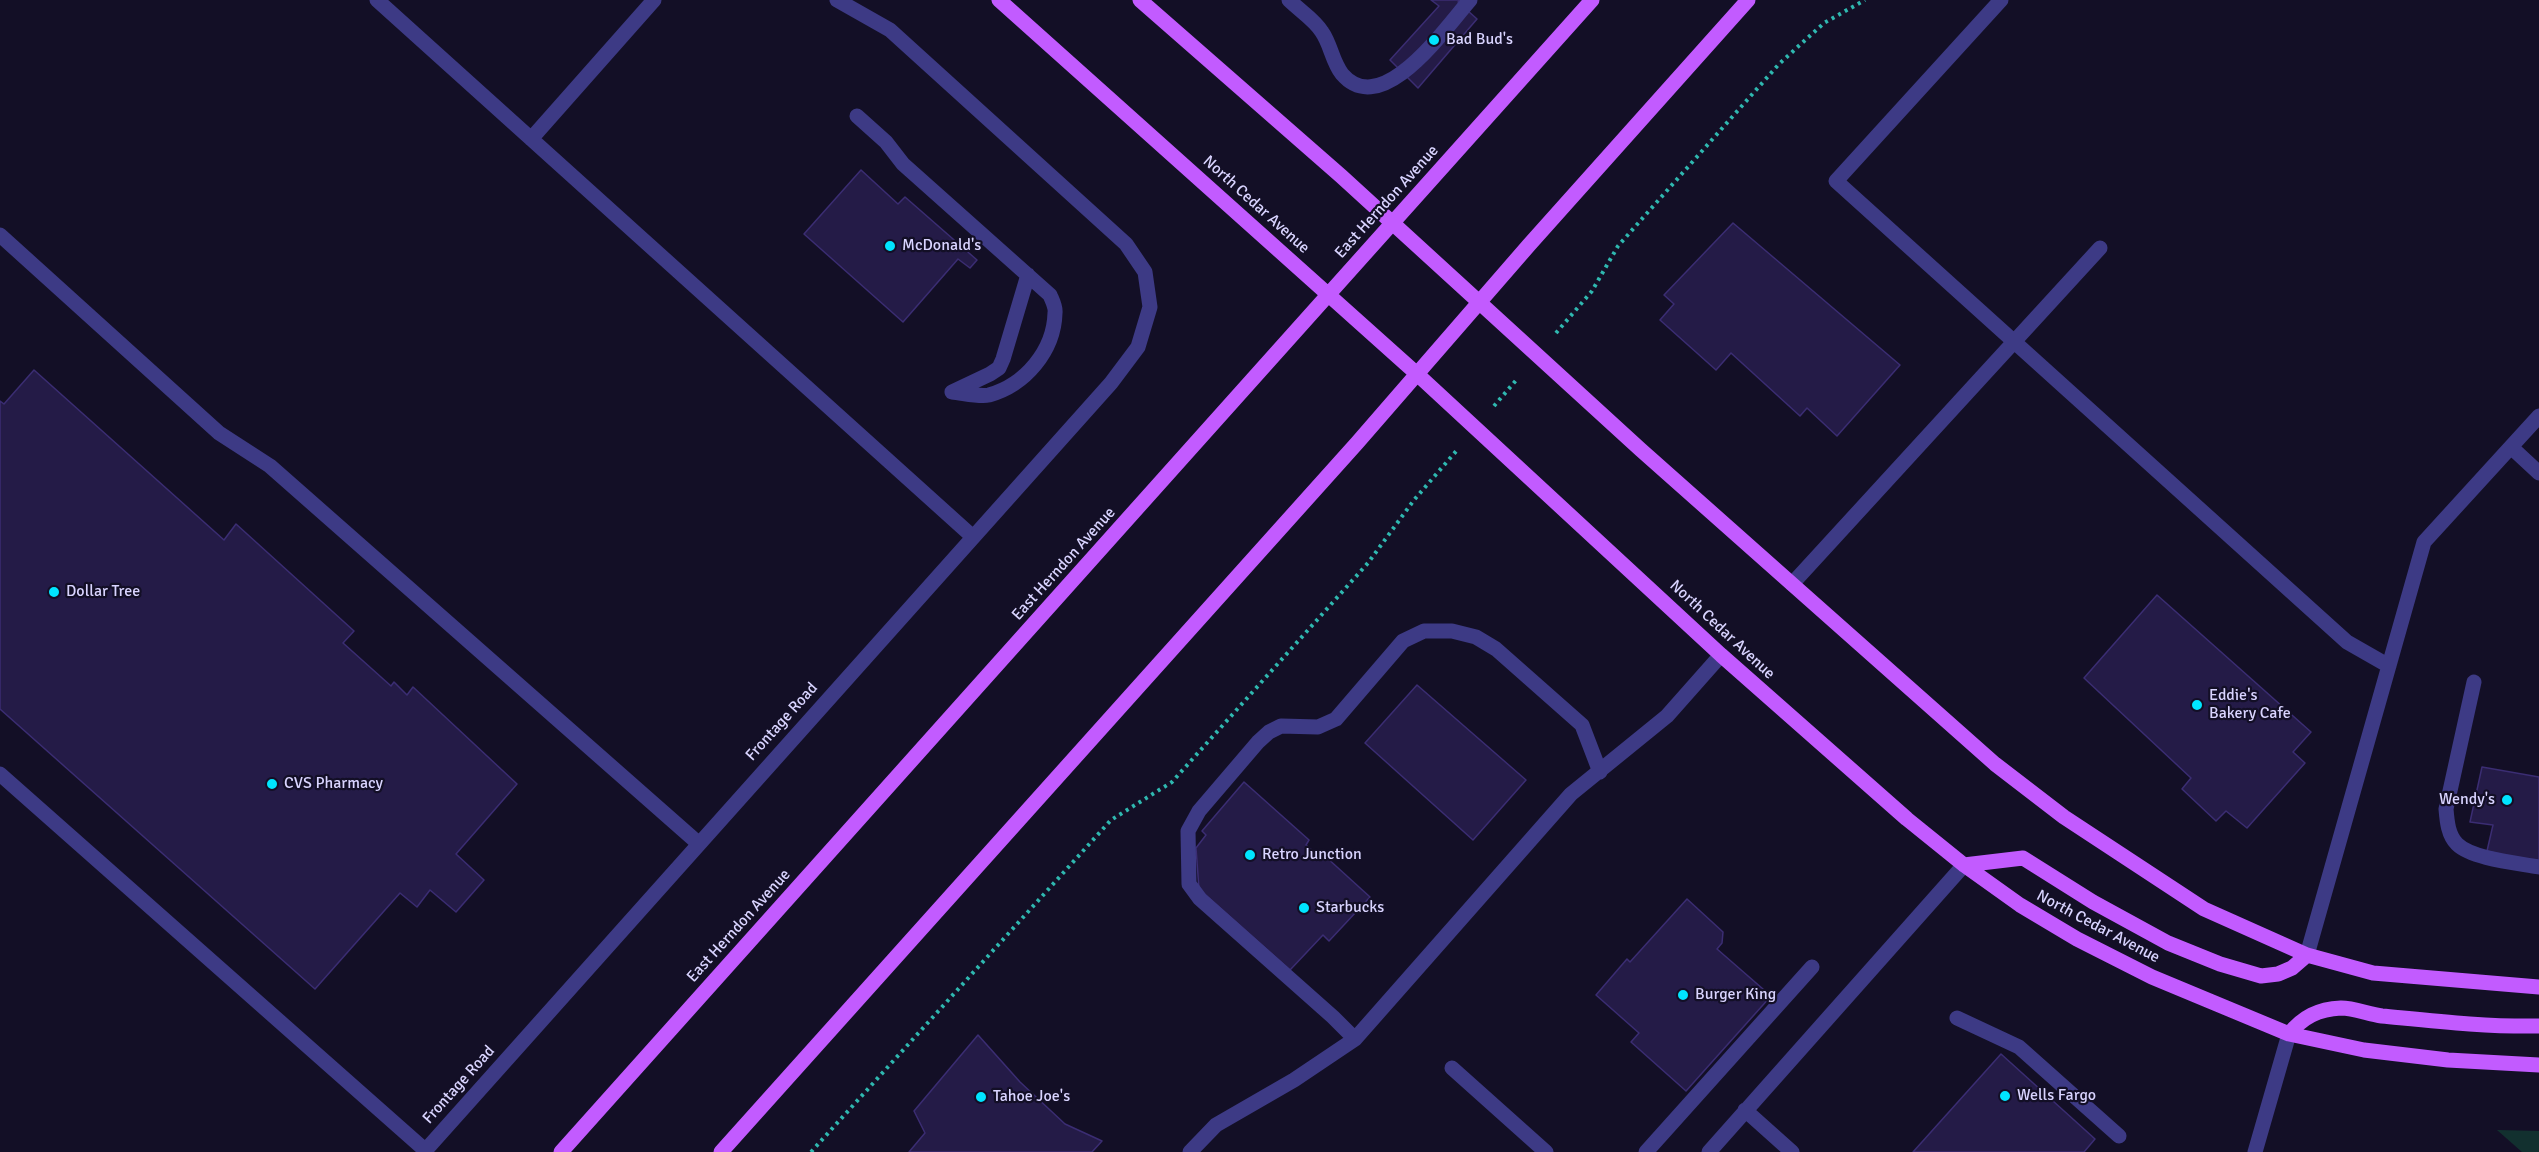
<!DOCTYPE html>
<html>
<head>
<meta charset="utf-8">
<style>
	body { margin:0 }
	canvas { display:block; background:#130f26 }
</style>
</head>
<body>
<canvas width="2539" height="1152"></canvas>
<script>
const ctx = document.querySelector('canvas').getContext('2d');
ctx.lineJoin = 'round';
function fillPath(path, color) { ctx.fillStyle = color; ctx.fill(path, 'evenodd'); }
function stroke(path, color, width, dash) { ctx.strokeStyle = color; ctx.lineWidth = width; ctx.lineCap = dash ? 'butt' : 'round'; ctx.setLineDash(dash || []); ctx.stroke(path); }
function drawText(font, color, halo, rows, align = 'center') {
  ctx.font = font + ' Signika,sans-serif'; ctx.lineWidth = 4.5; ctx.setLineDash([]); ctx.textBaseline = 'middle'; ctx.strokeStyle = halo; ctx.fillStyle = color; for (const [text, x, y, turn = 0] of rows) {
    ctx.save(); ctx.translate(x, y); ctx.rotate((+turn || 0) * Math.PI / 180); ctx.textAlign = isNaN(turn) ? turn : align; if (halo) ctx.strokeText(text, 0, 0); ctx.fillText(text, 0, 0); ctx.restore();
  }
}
const green = new Path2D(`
	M 2497,1130 L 2539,1131 L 2539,1152 L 2522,1152 Z`);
const building = new Path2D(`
	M 1431,0 L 1460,0 L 1458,2 L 1477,19 L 1418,88 L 1390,60 L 1439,6 Z
	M 861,170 L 898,204 L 905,197 L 977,260 L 970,268 L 958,259 L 903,322 L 804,234 Z
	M 1733,223 L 1900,365 L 1837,436 L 1807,408 L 1800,416 L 1731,353 L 1716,370 L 1660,320 L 1674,304 L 1664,295 Z
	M 34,370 L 224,540 L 236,524 L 354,631 L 343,643 L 391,686 L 394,682 L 407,695 L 413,687 L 517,784 L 456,854 L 484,880 L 456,912 L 430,890 L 417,907 L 400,893 L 315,989 L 0,709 L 0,401 L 4,404 Z
	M 2157,595 L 2311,732 L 2293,752 L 2305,763 L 2247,828 L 2226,811 L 2216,821 L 2182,789 L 2191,778 L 2084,678 Z
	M 1417,685 L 1526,780 L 1473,840 L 1365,743 Z
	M 2482,767 L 2539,777 L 2539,864 L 2487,851 L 2493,825 L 2470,822 Z
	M 1244,782 L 1309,840 L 1306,845 L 1323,860 L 1326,857 L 1370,897 L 1329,941 L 1323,935 L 1290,970 L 1199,889 L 1196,848 L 1206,835 L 1202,831 Z
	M 1687,899 L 1723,932 L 1722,943 L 1717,949 L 1771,996 L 1686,1091 L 1631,1042 L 1639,1033 L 1596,995 L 1627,959 L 1630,962 Z
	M 978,1035 L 1020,1082 L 1065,1124 L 1102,1141 L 1092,1152 L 909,1152 L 925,1133 L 914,1111 Z
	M 2001,1054 L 2095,1139 L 2084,1152 L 1913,1152 Z`);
const path = new Path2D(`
	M 1556,333 L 1592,291 L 1618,246 L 1779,64 L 1824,23 L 1865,0
	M 1494,406 L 1518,378
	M 811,1152 L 1111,820 L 1172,782 L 1368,563 L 1414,500 L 1458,449`);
const minor = new Path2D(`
	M 377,0 L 973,537
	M 1289,0 C 1299,10 1315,20 1322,32 C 1331,45 1332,61 1342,74 C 1382,121 1446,27 1470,0
	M 2001,0 L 1836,181 L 2347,642 L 2389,666
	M 857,116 L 886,142 L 903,164 L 1050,295 C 1052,300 1056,307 1055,313 C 1054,351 1025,385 989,395 C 979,397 963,393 952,392
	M 531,139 L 654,0
	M 0,235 L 219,433 L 270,466 L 698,843
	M 952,392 L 990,374 L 999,368 L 1003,359 L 1028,275
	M 2511,447 L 2539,473
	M 1792,584 L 2100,248
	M 2474,682 L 2446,809 C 2447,821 2448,835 2457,844 C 2472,859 2518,863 2539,867
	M 0,774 L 425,1150
	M 2307,955 L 2424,542 L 2539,416
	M 1957,1018 L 2019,1047 L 2119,1136
	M 1355,1039 L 1333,1017 L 1200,899 L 1189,884 L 1188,831 L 1199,811 L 1258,742 L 1269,732 L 1281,726 L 1318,727 L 1336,719 L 1403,641 L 1424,631 L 1452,631 L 1476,637 L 1496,649 L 1582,725 L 1600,772
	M 1452,1068 L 1546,1152
	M 1745,1110 L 1792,1152
	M 424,1152 L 1111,383 L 1138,347 L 1150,307 L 1145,272 L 1126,244 L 890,30 L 837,0
	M 1190,1152 L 1216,1125 L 1294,1080 L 1355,1039 L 1571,794 L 1667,716 L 1721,655
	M 1646,1152 L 1812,967
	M 1709,1152 L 1964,865
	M 2255,1152 L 2289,1034`);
const major = new Path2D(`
	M 999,0 L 1417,374 L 1721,655 L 1907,819 L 1964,865 L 2020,905 L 2077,939 L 2152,977 L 2289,1034 L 2364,1050 L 2448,1060 L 2539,1065
	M 1140,0 L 1341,176 L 1641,450 L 1792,584 L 1995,764 L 2064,817 L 2204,909 L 2307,955 L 2373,973 L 2539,987
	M 1964,865 L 2023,858 L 2093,902 L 2168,943 L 2220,964 L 2261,976 L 2278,974 L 2292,968 L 2307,955
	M 2289,1034 C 2303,1017 2318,1009 2341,1008 C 2354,1008 2368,1014 2382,1016 C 2434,1021 2487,1027 2539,1026
	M 561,1152 L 1592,0
	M 721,1152 L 1357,443 L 1529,245 L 1748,0`);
const markers = [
	[1434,40,6,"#00e5ff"],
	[890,246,6,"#00e5ff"],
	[54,592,6,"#00e5ff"],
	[2197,705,6,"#00e5ff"],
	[272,784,6,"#00e5ff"],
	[2507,800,6,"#00e5ff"],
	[1250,855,6,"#00e5ff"],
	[1304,908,6,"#00e5ff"],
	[1683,995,6,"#00e5ff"],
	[2005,1096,6,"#00e5ff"],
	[981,1097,6,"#00e5ff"]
];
const poiNames = [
	["Bad Bud's",1446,40],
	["McDonald's",902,246],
	["Dollar Tree",66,592],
	["Eddie's",2209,696],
	["Bakery Cafe",2209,714],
	["CVS Pharmacy",284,784],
	["Wendy's",2495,800,"right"],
	["Retro Junction",1262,855],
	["Starbucks",1316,908],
	["Burger King",1695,995],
	["Wells Fargo",2017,1096],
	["Tahoe Joe's",993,1097]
];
const streetNames = [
	["East Herndon Avenue",1387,202,-48],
	["North Cedar Avenue",1256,205,42],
	["East Herndon Avenue",1064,564,-48],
	["North Cedar Avenue",1722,630,43],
	["Frontage Road",782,722,-48],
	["East Herndon Avenue",739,926,-48],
	["North Cedar Avenue",2098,927,28],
	["Frontage Road",459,1085,-48]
];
fillPath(green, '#12302f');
fillPath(building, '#241b47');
stroke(building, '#3b2d73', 1.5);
stroke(path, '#2fb8b0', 4, [3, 4.5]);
stroke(minor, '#3d3a85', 15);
stroke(major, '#c25bff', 15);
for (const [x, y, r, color] of markers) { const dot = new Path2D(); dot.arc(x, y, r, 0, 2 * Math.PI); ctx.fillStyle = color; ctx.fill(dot); stroke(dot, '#130f26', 2); }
drawText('16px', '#d9d4ff', '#130f26', poiNames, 'left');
drawText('16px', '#d9d4ff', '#130f26', streetNames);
</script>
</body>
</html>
